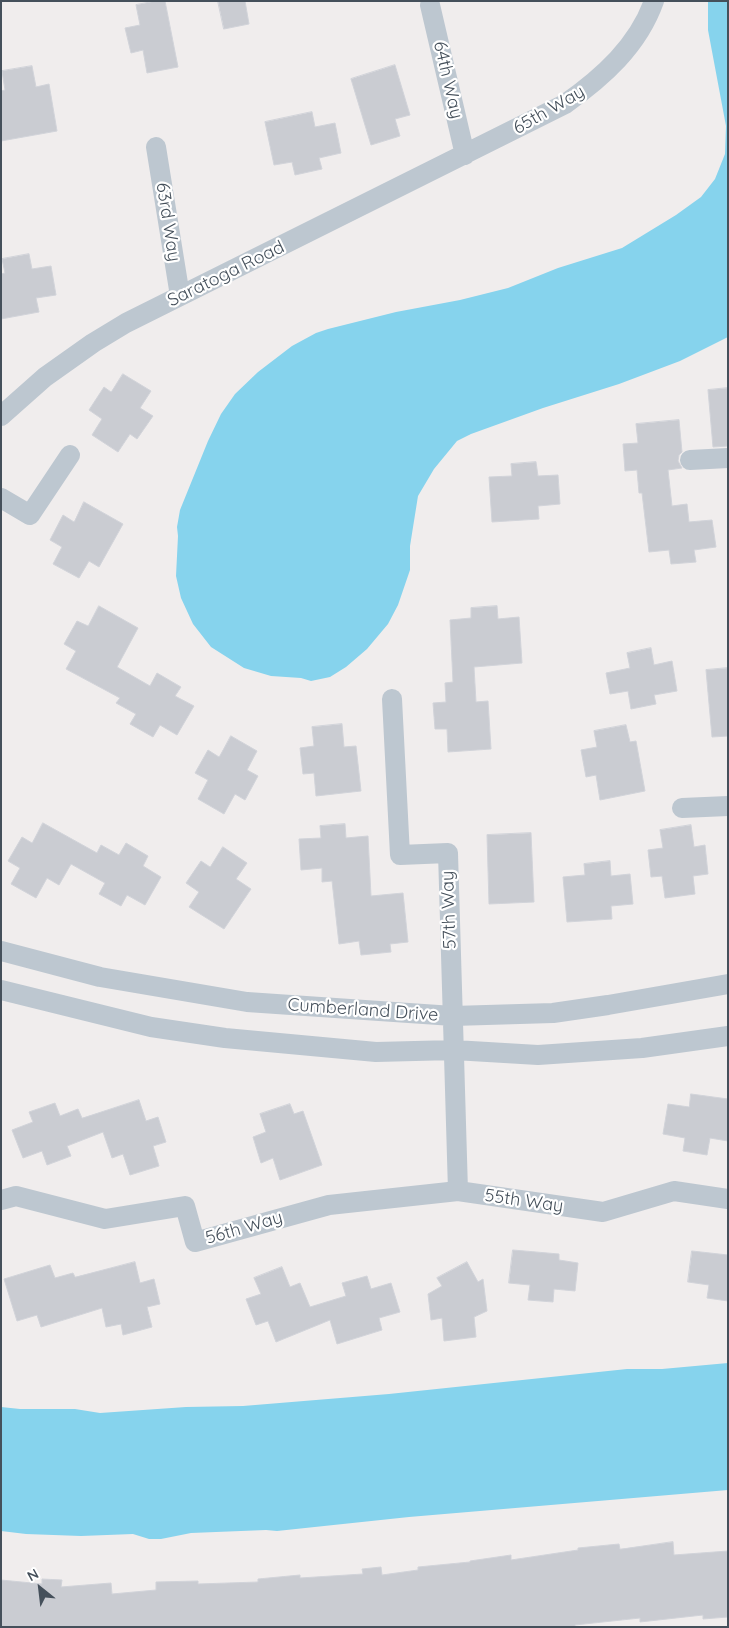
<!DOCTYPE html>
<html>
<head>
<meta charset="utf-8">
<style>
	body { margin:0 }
	#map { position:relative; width:729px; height:1628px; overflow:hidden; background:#f0eded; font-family:Quicksand,sans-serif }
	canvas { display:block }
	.frame { position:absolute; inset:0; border:2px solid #45505b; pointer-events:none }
	.north { position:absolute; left:15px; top:1563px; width:50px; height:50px; -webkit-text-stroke:4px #fff; paint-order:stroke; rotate:331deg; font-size:14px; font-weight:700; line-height:20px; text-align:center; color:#45505b }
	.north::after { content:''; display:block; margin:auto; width:18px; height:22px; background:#45505b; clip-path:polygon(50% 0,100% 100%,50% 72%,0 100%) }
</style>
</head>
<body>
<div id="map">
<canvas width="729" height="1628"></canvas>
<div class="frame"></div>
<div class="north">N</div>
</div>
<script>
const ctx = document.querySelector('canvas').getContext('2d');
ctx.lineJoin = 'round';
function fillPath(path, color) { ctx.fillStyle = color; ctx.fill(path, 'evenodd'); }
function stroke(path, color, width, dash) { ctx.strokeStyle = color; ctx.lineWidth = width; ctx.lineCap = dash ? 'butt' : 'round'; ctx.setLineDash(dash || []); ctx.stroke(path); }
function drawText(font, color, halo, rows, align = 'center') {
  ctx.font = font + ' Quicksand,sans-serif'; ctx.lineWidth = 4.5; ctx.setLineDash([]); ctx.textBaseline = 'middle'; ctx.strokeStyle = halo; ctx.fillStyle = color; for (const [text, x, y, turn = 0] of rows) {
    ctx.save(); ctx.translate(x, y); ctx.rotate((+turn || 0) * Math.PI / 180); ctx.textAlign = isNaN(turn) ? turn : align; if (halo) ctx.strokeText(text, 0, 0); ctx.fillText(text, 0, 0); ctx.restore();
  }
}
const water = new Path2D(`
	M 708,1 L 728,1 L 728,337 L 680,361 L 619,384 L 543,408 L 471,434 L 457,441 L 434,469 L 418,496 L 410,546 L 410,570 L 398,605 L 388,624 L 367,649 L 346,667 L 330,677 L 311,681 L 301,678 L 271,676 L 244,668 L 211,647 L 193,624 L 181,598 L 176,576 L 178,536 L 177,527 L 180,510 L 208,441 L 221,414 L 235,394 L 258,372 L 292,346 L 316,333 L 328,329 L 396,312 L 460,300 L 508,288 L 558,268 L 622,248 L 676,215 L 701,197 L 715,179 L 725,154 L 726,126 L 708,30 Z
	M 728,1363 L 728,1490 L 409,1517 L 277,1531 L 266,1530 L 191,1533 L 161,1539 L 149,1539 L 133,1534 L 81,1536 L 26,1534 L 1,1531 L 1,1407 L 20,1409 L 75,1409 L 100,1413 L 186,1407 L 243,1406 L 389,1394 L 627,1369 L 662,1369 Z`);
const building = new Path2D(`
	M 156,1 L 165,1 L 178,67 L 147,73 L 143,50 L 131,53 L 125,28 L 140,25 L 136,5 Z
	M 218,1 L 245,1 L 249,24 L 224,29 Z
	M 395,65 L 410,115 L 395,119 L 400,136 L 371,145 L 351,79 Z
	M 32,66 L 36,87 L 49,84 L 57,131 L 1,141 L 1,91 L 5,90 L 2,71 Z
	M 312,112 L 315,127 L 335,123 L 341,153 L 319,158 L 322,169 L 295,175 L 292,162 L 274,165 L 265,122 Z
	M 29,254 L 32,269 L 51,266 L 56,295 L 36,298 L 39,312 L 1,319 L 1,274 L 5,273 L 2,259 Z
	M 123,374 L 151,391 L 140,408 L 153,416 L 137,439 L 130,434 L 118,452 L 92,435 L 102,419 L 89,410 L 104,387 L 111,392 Z
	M 728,388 L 728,446 L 713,447 L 708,390 Z
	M 679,420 L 682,452 L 679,455 L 678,461 L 682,468 L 668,470 L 672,506 L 687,504 L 689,522 L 712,520 L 716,547 L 694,550 L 696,562 L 671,564 L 669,550 L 649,552 L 642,493 L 639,493 L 637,470 L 625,471 L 623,444 L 638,443 L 636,424 Z
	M 536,462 L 538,476 L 558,475 L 560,504 L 538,506 L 539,519 L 492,522 L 489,477 L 512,476 L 511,464 Z
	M 84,502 L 123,524 L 99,567 L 89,561 L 79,578 L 53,564 L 62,547 L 50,540 L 63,515 L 74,522 Z
	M 99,606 L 138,628 L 117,667 L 150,686 L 157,673 L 181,687 L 175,696 L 194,706 L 177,735 L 160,725 L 153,737 L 130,724 L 136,714 L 116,703 L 120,698 L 66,669 L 76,651 L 64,644 L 77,621 L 88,626 Z
	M 497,606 L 498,619 L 519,617 L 522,663 L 474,667 L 476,702 L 488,701 L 491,749 L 448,752 L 447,729 L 435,729 L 433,703 L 446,702 L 445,683 L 453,682 L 450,620 L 471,618 L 471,608 Z
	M 651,648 L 654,665 L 672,661 L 677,691 L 654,695 L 656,704 L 631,709 L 628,691 L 610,694 L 606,673 L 630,668 L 627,653 Z
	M 728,668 L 728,736 L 712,737 L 706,670 Z
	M 342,724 L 344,747 L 356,746 L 361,791 L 316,796 L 314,773 L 303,774 L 300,748 L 314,746 L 312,727 Z
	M 626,725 L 630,742 L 636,741 L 645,791 L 600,800 L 596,775 L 586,777 L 581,750 L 597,747 L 594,731 Z
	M 231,736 L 257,751 L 247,770 L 258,776 L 245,800 L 235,794 L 224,814 L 198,799 L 208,780 L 195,773 L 208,750 L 219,757 Z
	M 43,823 L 97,853 L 101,845 L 119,855 L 126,843 L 148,856 L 143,866 L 161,877 L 145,905 L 127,895 L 121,906 L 99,894 L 105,883 L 71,864 L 59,885 L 47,878 L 36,898 L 11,884 L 20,868 L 8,861 L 22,837 L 32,843 Z
	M 345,824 L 346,838 L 368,836 L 371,896 L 403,893 L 408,942 L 390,944 L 391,952 L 361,955 L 359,941 L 339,944 L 332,881 L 322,882 L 322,868 L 301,870 L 299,839 L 321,838 L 320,826 Z
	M 691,825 L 694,847 L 705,845 L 708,874 L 693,876 L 695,894 L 665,898 L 662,876 L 651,877 L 648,850 L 663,848 L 660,830 Z
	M 531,833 L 534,902 L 489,904 L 487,835 Z
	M 223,847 L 247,863 L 236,879 L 251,889 L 224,929 L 189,907 L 199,892 L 186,883 L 201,861 L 210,867 Z
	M 610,861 L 611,876 L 630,874 L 633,904 L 611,906 L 612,919 L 567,922 L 563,877 L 585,875 L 584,864 Z
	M 691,1094 L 728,1099 L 728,1141 L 710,1138 L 707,1155 L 683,1151 L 685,1138 L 663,1134 L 668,1104 L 689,1107 Z
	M 139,1100 L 146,1121 L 158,1117 L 166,1142 L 153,1146 L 159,1166 L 130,1175 L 123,1154 L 112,1158 L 103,1132 L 67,1146 L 71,1156 L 47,1165 L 42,1151 L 23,1158 L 12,1130 L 33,1122 L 29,1112 L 55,1103 L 60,1116 L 78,1109 L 82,1118 Z
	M 290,1104 L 294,1114 L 303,1111 L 322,1165 L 280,1180 L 273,1158 L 261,1163 L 253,1137 L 266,1132 L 260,1114 Z
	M 513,1250 L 559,1254 L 559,1260 L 578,1263 L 575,1291 L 554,1289 L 553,1302 L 528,1300 L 530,1285 L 509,1283 Z
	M 692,1251 L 728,1255 L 728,1301 L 707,1298 L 709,1285 L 688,1282 Z
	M 135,1262 L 140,1283 L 154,1279 L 160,1304 L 147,1307 L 152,1327 L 123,1335 L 121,1324 L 106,1327 L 102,1308 L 41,1327 L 37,1315 L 17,1321 L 4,1279 L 50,1265 L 55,1278 L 73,1273 L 75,1277 Z
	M 467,1262 L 478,1282 L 483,1279 L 487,1311 L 474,1317 L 476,1337 L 444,1341 L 442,1318 L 431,1320 L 428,1294 L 442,1286 L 437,1278 Z
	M 282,1267 L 290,1287 L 300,1283 L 310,1307 L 346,1296 L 342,1283 L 367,1276 L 371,1289 L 391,1283 L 400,1312 L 379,1318 L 382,1330 L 337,1344 L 330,1320 L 276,1342 L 268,1321 L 256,1325 L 246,1299 L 261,1294 L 254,1278 Z
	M 673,1542 L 674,1555 L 728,1551 L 728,1617 L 703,1619 L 703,1615 L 640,1622 L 640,1618 L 575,1625 L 575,1627 L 1,1627 L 1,1580 L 42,1584 L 42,1579 L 62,1580 L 61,1587 L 111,1583 L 112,1594 L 156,1590 L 156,1582 L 198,1581 L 198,1584 L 258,1582 L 258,1579 L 300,1575 L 300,1578 L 363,1574 L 362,1569 L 381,1567 L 382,1575 L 418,1570 L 418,1567 L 470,1562 L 470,1561 L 511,1555 L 511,1560 L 578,1550 L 578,1548 L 619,1544 L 620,1549 Z`);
const minor = new Path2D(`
	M 430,5 L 465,155
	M 156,147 L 180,296
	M 1,416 L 45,377 L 93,343 L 126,323 L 565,104 C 603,77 638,46 654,1
	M 690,460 L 728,458
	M 1,498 L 30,515 L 70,455
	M 392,699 L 400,855 L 448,853 L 458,1191
	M 682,808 L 728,806
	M 1,951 L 100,977 L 247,1002 L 453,1016 L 553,1013 L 608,1005 L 728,984
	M 1,990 L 151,1027 L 225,1038 L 376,1052 L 454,1050 L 538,1055 L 642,1048 L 728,1036
	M 1,1200 L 16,1196 L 105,1219 L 185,1206 L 195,1242 L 329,1205 L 458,1191 L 603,1212 L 674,1191 L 728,1199`);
const streetNames = [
	["64th Way",448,80,77],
	["65th Way",549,110,-30],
	["63rd Way",168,222,81],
	["Saratoga Road",226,274,-26],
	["57th Way",449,910,-92],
	["Cumberland Drive",363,1010,4],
	["55th Way",524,1201,8],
	["56th Way",244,1228,-16]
];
fillPath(water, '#86d3ed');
fillPath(building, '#caccd2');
stroke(building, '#d1d3d9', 1);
stroke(minor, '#bdc7d0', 20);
drawText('18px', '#45505b', '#fff', streetNames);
</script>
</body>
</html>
